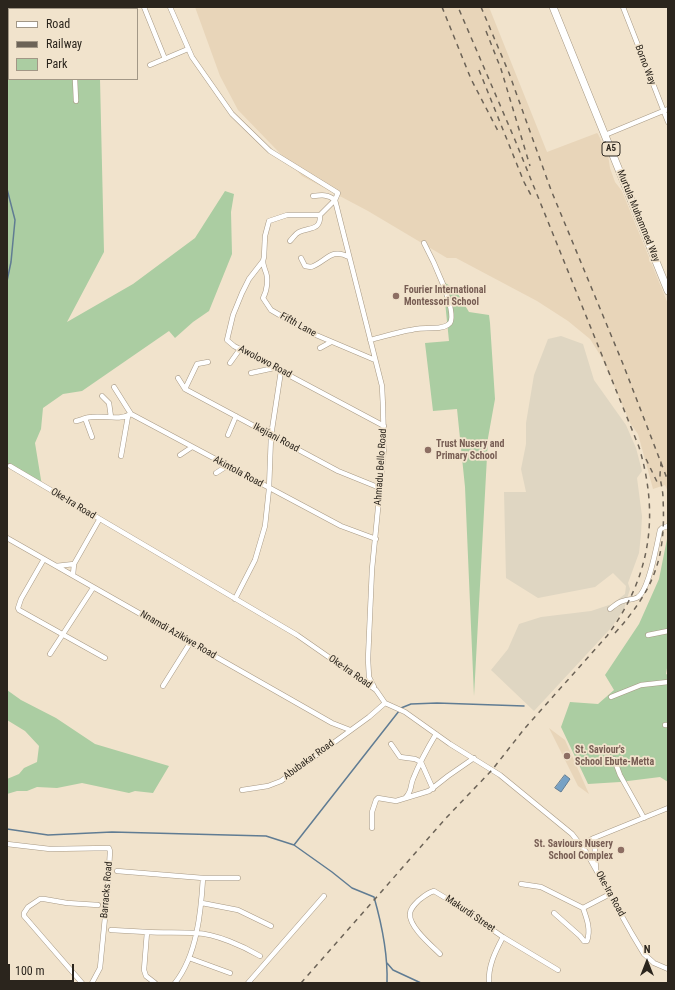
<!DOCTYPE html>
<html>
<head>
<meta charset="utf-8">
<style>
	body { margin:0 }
	#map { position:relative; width:675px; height:990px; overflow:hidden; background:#f1e3cc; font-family:"Roboto Condensed",sans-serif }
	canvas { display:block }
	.frame { position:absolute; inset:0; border:8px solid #2b251d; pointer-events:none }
	.legend { position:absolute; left:8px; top:8px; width:130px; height:72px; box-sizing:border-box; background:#f1e3cc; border:1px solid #a29786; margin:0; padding:5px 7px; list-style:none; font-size:12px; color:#2b251d }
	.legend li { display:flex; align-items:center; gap:8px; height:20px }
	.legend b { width:20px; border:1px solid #a29786 }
	.north { position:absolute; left:627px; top:942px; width:40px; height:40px; -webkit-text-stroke:3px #f1e3cc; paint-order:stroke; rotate:0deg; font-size:11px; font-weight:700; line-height:16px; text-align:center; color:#2b251d }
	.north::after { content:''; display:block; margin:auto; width:14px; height:18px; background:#2b251d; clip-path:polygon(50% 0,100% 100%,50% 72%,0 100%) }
	.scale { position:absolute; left:8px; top:964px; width:66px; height:18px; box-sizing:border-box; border:2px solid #2b251d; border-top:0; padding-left:5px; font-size:12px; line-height:14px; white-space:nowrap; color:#2b251d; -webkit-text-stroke:3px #f1e3cc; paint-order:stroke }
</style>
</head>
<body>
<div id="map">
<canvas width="675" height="990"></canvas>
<div class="frame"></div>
<ul class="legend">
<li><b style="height:5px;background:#fff"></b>Road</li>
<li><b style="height:5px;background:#6c6357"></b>Railway</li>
<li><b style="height:11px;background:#abcda2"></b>Park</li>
</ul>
<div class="north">N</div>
<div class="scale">100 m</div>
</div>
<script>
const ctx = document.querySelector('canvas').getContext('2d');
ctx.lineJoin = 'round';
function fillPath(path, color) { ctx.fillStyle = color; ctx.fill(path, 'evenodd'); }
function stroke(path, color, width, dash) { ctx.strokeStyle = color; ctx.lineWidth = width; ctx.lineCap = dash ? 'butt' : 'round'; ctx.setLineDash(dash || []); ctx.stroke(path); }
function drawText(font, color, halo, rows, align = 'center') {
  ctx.font = font + ' "Roboto Condensed",sans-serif'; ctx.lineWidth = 3.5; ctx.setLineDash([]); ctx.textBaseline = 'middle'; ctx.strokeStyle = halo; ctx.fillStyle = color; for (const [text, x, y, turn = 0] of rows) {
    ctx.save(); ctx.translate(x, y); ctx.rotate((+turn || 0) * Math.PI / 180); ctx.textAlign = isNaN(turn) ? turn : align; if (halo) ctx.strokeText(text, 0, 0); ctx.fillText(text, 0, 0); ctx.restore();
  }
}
const built = new Path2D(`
	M 195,7 L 489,7 L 547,152 L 597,133 L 598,134 L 608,155 L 610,168 L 615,182 L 622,191 L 668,304 L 668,492 L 665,485 L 653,489 L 638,434 L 630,423 L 602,358 L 590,339 L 568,321 L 537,301 L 456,258 L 447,258 L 368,211 L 302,176 L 238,110 L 220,76 Z
	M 549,728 L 565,740 L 589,794 L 578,786 Z`);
const industrial = new Path2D(`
	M 561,336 L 583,344 L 594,380 L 626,425 L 636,448 L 642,471 L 637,478 L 642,516 L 641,534 L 639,553 L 628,583 L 630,589 L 624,609 L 611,628 L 534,711 L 491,670 L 508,649 L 519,624 L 541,617 L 591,611 L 612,604 L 625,594 L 626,586 L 613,573 L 595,587 L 538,598 L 506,578 L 504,492 L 526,492 L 521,469 L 526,444 L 526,423 L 534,375 L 548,339 Z`);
const green = new Path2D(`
	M 7,7 L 99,7 L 99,9 L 9,9 L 9,79 L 100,79 L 104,252 L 67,322 L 133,284 L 195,238 L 225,191 L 234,194 L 231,212 L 232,254 L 209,311 L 193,322 L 175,338 L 169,331 L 82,391 L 63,394 L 43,408 L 41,429 L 35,443 L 42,486 L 7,467 Z
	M 443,282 C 457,288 461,299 469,312 L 489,315 L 490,323 L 495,399 L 488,438 L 474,696 L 465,487 L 457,409 L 433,411 L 425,343 L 449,341 Z
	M 667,539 L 668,662 L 666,674 L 668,675 L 668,782 L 660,777 L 620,782 L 588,784 L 561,727 L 570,702 L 598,704 L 614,690 L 605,675 L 639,624 L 659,579 Z
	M 7,690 L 21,700 L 56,718 L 95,744 L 169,766 L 153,793 L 135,791 L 129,793 L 82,783 L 57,788 L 37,787 L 27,791 L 17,791 L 7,794 L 7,779 L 19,774 L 24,768 L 37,762 L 39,746 L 25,731 L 7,720 Z`);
const water = new Path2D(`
	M 565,775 L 570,779 L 561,792 L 555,788 Z`);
const stream = new Path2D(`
	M 7,189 L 15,220 L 11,262 L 7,281
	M 401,708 L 411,704 L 437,703 L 524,706
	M 7,829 L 48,835 L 112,832 L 266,836 L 294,845 L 332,872 L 352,888 L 374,897 C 382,925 388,954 387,983
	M 294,845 L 399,711
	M 387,963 L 393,970 L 421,983`);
const minor = new Path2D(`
	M 144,7 L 165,59
	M 170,7 L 192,57 L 232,114 L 270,151 L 338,193 L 335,200 L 320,215 L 287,215 L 269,221 L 265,236 L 264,257 L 263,261 L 249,279 L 242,293 L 233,315 L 227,340 L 234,346 L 384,426
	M 623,7 L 668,122
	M 74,9 L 74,7
	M 150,65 L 188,49
	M 75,79 L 76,101
	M 605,135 L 668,109
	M 313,196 C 321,195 328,194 335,200 L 382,386 L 383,407 L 384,448 L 372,569 L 368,659 L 369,677 L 374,687
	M 290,241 C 293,238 295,234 299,232 C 309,227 321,231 320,215
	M 301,258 L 305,266 L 311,267 C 326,262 331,247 349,257
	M 263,261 C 263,265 264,266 265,270 C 269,278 267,291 263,298 L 271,310 L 295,324 L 316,335 L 375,360
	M 370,340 C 383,337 397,332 411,330 C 418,328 426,328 433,328 C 438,328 446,328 450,323 C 458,311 431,256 424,243
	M 320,348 L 331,342
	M 230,363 L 240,349
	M 251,373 L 274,368
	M 178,378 L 185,389 L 338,471 L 380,488
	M 114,387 L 131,414 L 341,526 L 376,539
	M 185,389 L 197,364 L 208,362
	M 102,396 L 109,403 L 111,417
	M 85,418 L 92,437
	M 76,421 C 81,420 86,417 92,417 C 104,415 119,421 131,414
	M 228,435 L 236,416
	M 180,455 L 192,447
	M 121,456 L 128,416
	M 10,466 L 297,635 L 376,690 L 385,703 L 405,712 L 450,744 L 500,775 L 572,834 L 586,852 L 632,934 L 644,954 L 654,963 L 668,969
	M 216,473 L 227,466
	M 7,538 C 115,600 223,662 332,723 L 350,730
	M 44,559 L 21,599 L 18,608 L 19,610 L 105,658
	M 56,566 L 74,564
	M 73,575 L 74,564 L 99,520
	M 235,599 L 255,560 L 265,526 L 269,489 L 271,436 L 281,371
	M 610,609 C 614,606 618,602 623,601 C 628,599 634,600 638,597 C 649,590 657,544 660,530 L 662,528 L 668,526
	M 648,635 L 668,631
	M 50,654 L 93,588
	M 163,686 L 190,643
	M 611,697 L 641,685 L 668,682
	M 665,725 L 668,725
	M 391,744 L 400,757 L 415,759 L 421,762 L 433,789
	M 614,759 L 620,775 L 644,818
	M 242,790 L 268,786 L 281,781 L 369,717 L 385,703
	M 406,797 C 412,791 410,786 413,779 C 419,764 427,749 436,734
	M 372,828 L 372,812 L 376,800 L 378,798 L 396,801 L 429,791 L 448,776 L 474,758
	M 594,838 L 596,869
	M 7,844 L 50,849 L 109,848 L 110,851 L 108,887 L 100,968 L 92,983
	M 581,845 L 594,838 L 668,808
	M 117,871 L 203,878 L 238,878
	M 521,884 L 541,887 L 583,908 C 587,919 591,930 587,941 L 584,941 L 580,936 L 554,913
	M 202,903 L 238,910 L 271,926
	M 583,908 L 610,894
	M 111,930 L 147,932
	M 440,954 C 432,946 409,927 410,914 C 410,909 414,905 418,901 C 423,897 427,893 434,891 L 449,900 L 503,937 L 558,970
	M 189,958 L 230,973
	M 82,983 L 24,916 L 24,913 L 28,907 L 40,899 L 44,899 L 67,903 L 98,905
	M 155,983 L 146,976 L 144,970 L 147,932 C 163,933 180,932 196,933 C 216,934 243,946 260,956
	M 175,983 C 197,955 201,912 203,878
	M 248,983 L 324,896
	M 489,983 C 488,966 495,952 503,937`);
const primary = new Path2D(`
	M 553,7 L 668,291`);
const rail = new Path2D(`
	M 442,7 L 471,79 L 498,131
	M 481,7 L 509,73 L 551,190 L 623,364 L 668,481
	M 486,31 L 501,69 L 530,166
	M 479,70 L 524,182 L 533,199
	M 646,459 L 659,486
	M 615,633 C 655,588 666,558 663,498 C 663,491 661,484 660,477 C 660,471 661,466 661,461
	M 301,983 L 447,817 L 492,770 L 525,728 L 607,636 C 650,578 660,517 639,447 L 515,140 L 458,7`);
const markers = [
	[396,296,4,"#8d6e63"],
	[428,450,4,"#8d6e63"],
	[567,756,4,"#8d6e63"],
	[621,850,4,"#8d6e63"]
];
const shields = [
	[611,149,18]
];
const shieldNames = [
	["A5",611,149]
];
const streetNames = [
	["Borno Way",645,65,69],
	["Murtula Muhammed Way",638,216,68],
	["Fifth Lane",298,325,29],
	["Awolowo Road",265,362,28],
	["Ikejiani Road",276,438,28],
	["Ahmadu Bello Road",381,467,-86],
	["Akintola Road",238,472,28],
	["Oke-Ira Road",73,504,31],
	["Nnamdi Azikiwe Road",178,635,30],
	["Oke-Ira Road",350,672,35],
	["Abubakar Road",309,760,-36],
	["Barracks Road",107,890,-85],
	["Oke-Ira Road",610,894,61],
	["Makurdi Street",470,914,34]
];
const educationNames = [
	["Fourier International",404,290],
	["Montessori School",404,302],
	["Trust Nusery and",436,444],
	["Primary School",436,456],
	["St. Saviour's",575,750],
	["School Ebute-Metta",575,762],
	["St. Saviours Nusery",613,844,"right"],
	["School Complex",613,856,"right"]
];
fillPath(built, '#e8d5b9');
fillPath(industrial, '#dfd6c2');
fillPath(green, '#abcda2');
fillPath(water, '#76a1c5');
stroke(water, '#607c93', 1);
stroke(stream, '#607c93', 1.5);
stroke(minor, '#a79985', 5.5);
stroke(primary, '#a79985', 8);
stroke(minor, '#fff', 4.5);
stroke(primary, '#fff', 7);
stroke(rail, '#6c6357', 1.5, [5, 5]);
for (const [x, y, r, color] of markers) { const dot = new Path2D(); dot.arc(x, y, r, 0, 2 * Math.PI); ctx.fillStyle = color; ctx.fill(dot); stroke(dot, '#f1e3cc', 1.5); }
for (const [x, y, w] of shields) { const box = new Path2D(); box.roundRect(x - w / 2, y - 7, w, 14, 3); ctx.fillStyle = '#f1e3cc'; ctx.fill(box); stroke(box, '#2b251d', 1); }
drawText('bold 9px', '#2b251d', null, shieldNames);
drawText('10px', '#2b251d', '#f1e3cc', streetNames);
drawText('bold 10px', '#785e54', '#f1e3cc', educationNames, 'left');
</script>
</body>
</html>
